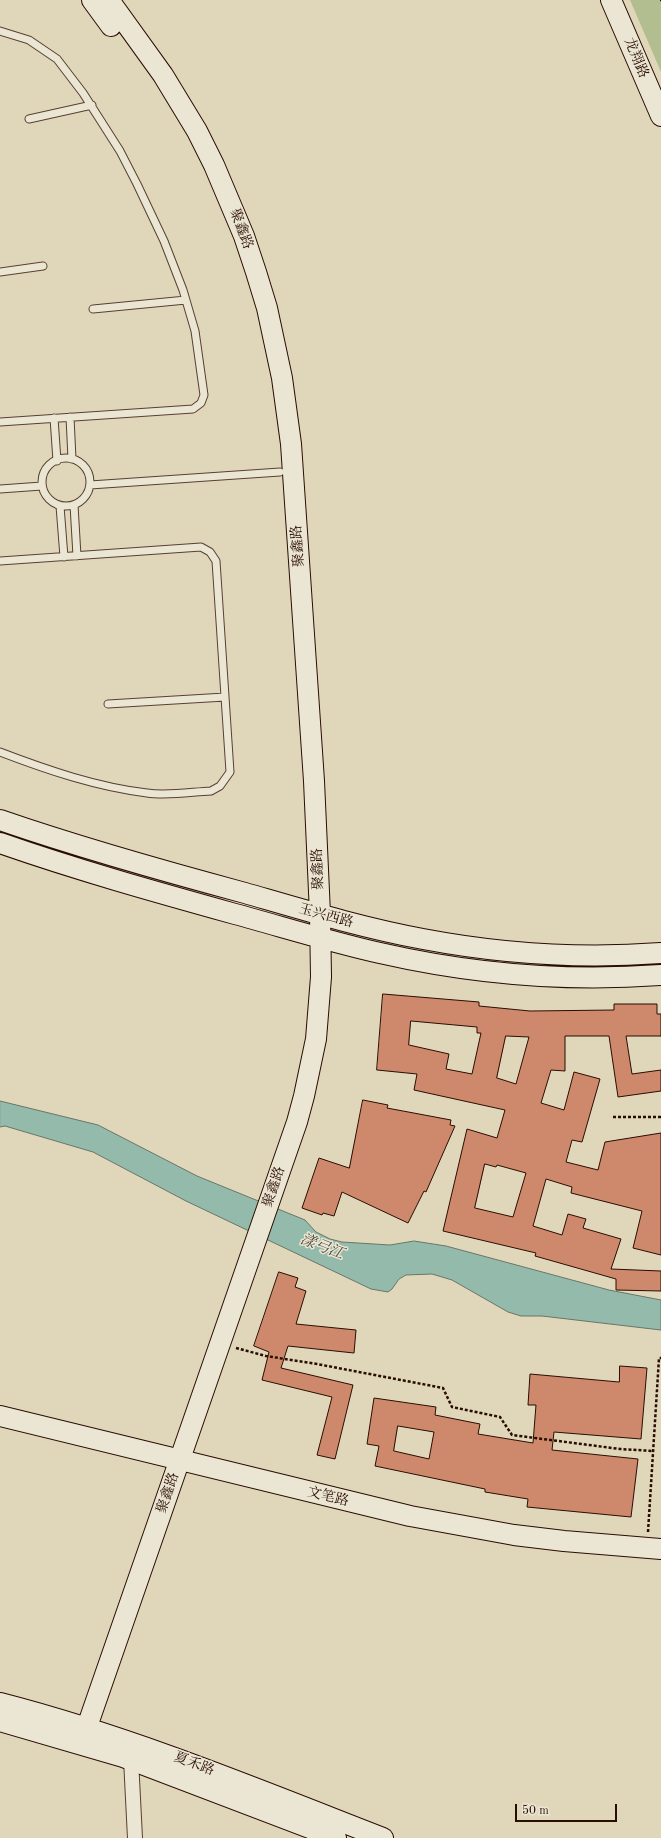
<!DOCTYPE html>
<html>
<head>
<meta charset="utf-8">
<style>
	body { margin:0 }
	#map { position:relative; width:661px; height:1838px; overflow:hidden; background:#e0d7bb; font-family:"Old Standard TT",serif }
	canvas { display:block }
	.scale { position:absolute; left:515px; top:1804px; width:102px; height:18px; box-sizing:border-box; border:2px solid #290d01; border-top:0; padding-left:5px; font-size:12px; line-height:14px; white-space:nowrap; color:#290d01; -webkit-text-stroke:3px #ebe5d3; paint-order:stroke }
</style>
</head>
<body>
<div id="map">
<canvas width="661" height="1838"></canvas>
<div class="scale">50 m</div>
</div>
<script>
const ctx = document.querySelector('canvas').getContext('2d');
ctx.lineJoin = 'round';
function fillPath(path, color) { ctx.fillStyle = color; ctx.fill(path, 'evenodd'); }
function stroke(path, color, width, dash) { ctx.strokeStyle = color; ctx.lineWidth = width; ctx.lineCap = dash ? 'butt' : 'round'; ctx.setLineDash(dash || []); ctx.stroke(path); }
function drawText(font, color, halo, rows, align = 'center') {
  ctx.font = font + ' "Old Standard TT","Noto Serif SC",serif'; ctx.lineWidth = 3; ctx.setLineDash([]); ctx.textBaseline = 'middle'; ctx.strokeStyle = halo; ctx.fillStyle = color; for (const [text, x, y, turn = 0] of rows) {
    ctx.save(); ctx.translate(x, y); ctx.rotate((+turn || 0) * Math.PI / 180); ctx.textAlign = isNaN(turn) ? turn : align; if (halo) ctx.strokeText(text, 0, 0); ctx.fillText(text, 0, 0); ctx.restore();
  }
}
const green = new Path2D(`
	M 630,0 L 661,0 L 661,72 Z`);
const water = new Path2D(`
	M 0,1101 L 98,1125 L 197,1176 L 305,1220 L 316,1232 L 330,1239 L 342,1242 L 390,1245 L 414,1241 L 446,1246 L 609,1290 L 661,1300 L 661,1330 L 542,1316 L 521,1316 L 508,1312 L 452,1280 L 432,1274 L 406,1275 L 399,1279 L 392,1289 L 388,1292 L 371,1289 L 186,1201 L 93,1152 L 5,1126 L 0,1127 Z`);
const building = new Path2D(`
	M 383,994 L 479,1002 L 479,1006 L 530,1011 L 614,1010 L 614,1004 L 657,1004 L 657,1014 L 661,1014 L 661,1036 L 626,1036 L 632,1074 L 661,1070 L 661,1091 L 618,1097 L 609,1036 L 565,1036 L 565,1071 L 551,1070 L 541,1103 L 564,1110 L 574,1072 L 600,1079 L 582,1142 L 572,1140 L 566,1162 L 598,1170 L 605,1142 L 661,1133 L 661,1255 L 633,1248 L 642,1211 L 571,1193 L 572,1187 L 546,1179 L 533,1226 L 562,1235 L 568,1214 L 586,1219 L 583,1228 L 621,1239 L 611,1269 L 661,1271 L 661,1291 L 616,1290 L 616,1279 L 535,1256 L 536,1253 L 443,1231 L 467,1129 L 497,1138 L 505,1110 L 414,1090 L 417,1074 L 377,1070 ZM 411,1021 L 477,1027 L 477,1033 L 481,1033 L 472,1074 L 446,1069 L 449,1054 L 409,1045 ZM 506,1036 L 529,1037 L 516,1084 L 497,1078 ZM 485,1164 L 496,1167 L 497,1165 L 526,1173 L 513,1217 L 475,1208 Z
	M 363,1100 L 388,1105 L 387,1108 L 451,1120 L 450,1125 L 455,1126 L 426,1192 L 424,1191 L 408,1223 L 342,1192 L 334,1216 L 323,1213 L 322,1215 L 302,1208 L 319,1158 L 349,1168 Z
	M 279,1272 L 298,1278 L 295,1287 L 306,1291 L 296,1324 L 356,1330 L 354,1353 L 288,1346 L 281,1368 L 353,1385 L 335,1459 L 317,1455 L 332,1397 L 262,1380 L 269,1352 L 254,1346 Z
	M 620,1366 L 647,1368 L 641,1439 L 554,1432 L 552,1450 L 638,1459 L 631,1517 L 527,1507 L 528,1499 L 485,1492 L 485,1489 L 375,1466 L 379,1446 L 367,1444 L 374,1398 L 436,1407 L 435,1415 L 480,1424 L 478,1434 L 533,1443 L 536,1405 L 528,1405 L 530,1374 L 619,1382 ZM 398,1426 L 434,1432 L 429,1459 L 394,1451 Z`);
const path = new Path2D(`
	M 660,0 L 661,0
	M 613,1117 L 661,1117
	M 236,1348 L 266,1356 L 317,1364 L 443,1388 L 452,1407 L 500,1417 L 512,1435 L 620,1449 L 653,1451
	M 648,1532 L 659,1358 L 661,1358`);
const lane = new Path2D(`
	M 0,31 L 29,40 L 57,59 L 83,93 L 120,151 L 137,184 L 164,241 L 183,290 L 195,331 L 204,395 L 201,403 L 193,409 L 0,422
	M 29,119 L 92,105
	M 0,272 L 43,266
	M 93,309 L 186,300
	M 70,417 L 72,459
	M 54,418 L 57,461
	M42 482a24 24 0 1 1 48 0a24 24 0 1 1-48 0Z
	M 90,485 L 280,472
	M 0,489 L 42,486
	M 74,505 L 77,556
	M 60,506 L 64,557
	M 0,561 L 201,547 L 210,552 L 216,561 L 230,772 L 220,786 L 211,791 C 191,792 167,796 147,793 C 97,787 47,770 0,752
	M 108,704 L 225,697`);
const street = new Path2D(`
	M 131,1759 L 135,1838`);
const secondary = new Path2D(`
	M 92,0 L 111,26
	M 611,0 L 661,116
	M 0,820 C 81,848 163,871 245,893 C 304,910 363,928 423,939 C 502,954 582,959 661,953
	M 0,843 C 77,870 156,892 235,914 C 283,927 331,942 380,953 C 472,974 567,982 661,975
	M 0,1416 L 410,1516 L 514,1535 L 564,1541 L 661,1549
	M 0,1703 C 132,1737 257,1789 383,1838
	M 0,1721 L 123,1757 L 336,1838
	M 81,1744 L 297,1122 L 304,1096 L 316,1039 L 321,977 L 320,914 L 314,781 L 291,444 L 282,378 L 267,308 L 256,272 L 244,236 L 214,165 L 197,131 L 163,75 L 109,0`);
const streetNames = [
	["龙翔路",636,58,67],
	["聚鑫路",241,229,70],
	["聚鑫路",298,546,-94],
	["聚鑫路",318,869,-92],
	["玉兴西路",326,916,15],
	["聚鑫路",274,1187,-71],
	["聚鑫路",168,1493,-71],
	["文笔路",328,1497,14],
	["夏禾路",194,1764,21]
];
const waterNames = [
	["漾弓江",322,1247,21]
];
fillPath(green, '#b3be90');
fillPath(water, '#94baab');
stroke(water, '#697567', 1);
fillPath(building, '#ce886b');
stroke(building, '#290d01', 1);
stroke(lane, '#574030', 9);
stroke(street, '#574030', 16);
stroke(secondary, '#290d01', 22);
stroke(path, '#290d01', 2.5, [3, 2]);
stroke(lane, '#ebe5d3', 7);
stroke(street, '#ebe5d3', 14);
stroke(secondary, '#ebe5d3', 20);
drawText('14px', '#290d01', '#ebe5d3', streetNames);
drawText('italic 15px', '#4e4a3c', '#ebe5d3', waterNames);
</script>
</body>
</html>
